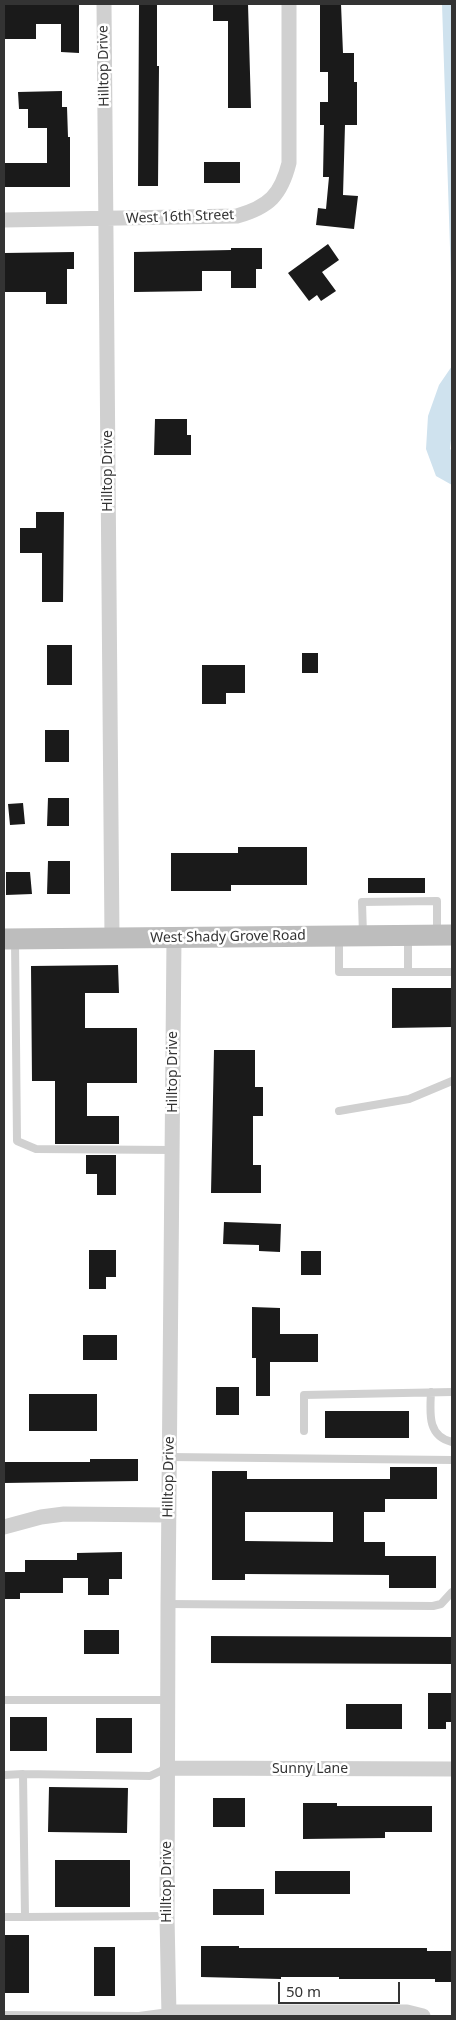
<!DOCTYPE html>
<html>
<head>
<meta charset="utf-8">
<style>
	body { margin:0 }
	#map { position:relative; width:456px; height:2020px; overflow:hidden; background:#fff; font-family:"Noto Sans",sans-serif }
	canvas { display:block }
	.frame { position:absolute; inset:0; border:5px solid #333; pointer-events:none }
	.scale { position:absolute; left:278px; top:1982px; width:122px; height:22px; box-sizing:border-box; border:2px solid #333; border-top:0; padding-left:6px; font-size:15px; line-height:18px; white-space:nowrap; color:#333; -webkit-text-stroke:4px #fff; paint-order:stroke }
</style>
</head>
<body>
<div id="map">
<canvas width="456" height="2020"></canvas>
<div class="frame"></div>
<div class="scale">50 m</div>
</div>
<script>
const ctx = document.querySelector('canvas').getContext('2d');
ctx.lineJoin = 'round';
function fillPath(path, color) { ctx.fillStyle = color; ctx.fill(path, 'evenodd'); }
function stroke(path, color, width, dash) { ctx.strokeStyle = color; ctx.lineWidth = width; ctx.lineCap = dash ? 'butt' : 'round'; ctx.setLineDash(dash || []); ctx.stroke(path); }
function drawText(font, color, halo, rows, align = 'center') {
  ctx.font = font + ' "Noto Sans",sans-serif'; ctx.lineWidth = 5; ctx.setLineDash([]); ctx.textBaseline = 'middle'; ctx.strokeStyle = halo; ctx.fillStyle = color; for (const [text, x, y, turn = 0] of rows) {
    ctx.save(); ctx.translate(x, y); ctx.rotate((+turn || 0) * Math.PI / 180); ctx.textAlign = isNaN(turn) ? turn : align; if (halo) ctx.strokeText(text, 0, 0); ctx.fillText(text, 0, 0); ctx.restore();
  }
}
const water = new Path2D(`
	M 442,4 L 452,4 L 452,309 Z
	M 452,366 L 452,431 L 450,449 L 452,451 L 452,485 L 436,476 L 426,449 L 428,416 L 439,385 Z`);
const building = new Path2D(`
	M 4,4 L 79,4 L 79,53 L 61,52 L 61,24 L 36,24 L 36,39 L 4,39 Z
	M 139,4 L 157,4 L 157,66 L 159,66 L 158,186 L 138,186 Z
	M 213,4 L 248,4 L 251,108 L 228,108 L 228,21 L 213,21 Z
	M 320,4 L 341,4 L 343,53 L 354,53 L 354,82 L 357,82 L 357,125 L 345,125 L 343,195 L 358,196 L 354,229 L 316,225 L 318,208 L 326,209 L 329,177 L 323,177 L 324,125 L 320,125 L 320,102 L 328,102 L 328,72 L 320,72 Z
	M 62,91 L 62,107 L 67,107 L 68,137 L 70,137 L 70,187 L 4,187 L 4,163 L 47,163 L 47,128 L 28,128 L 28,109 L 19,109 L 18,92 Z
	M 204,162 L 240,162 L 240,183 L 204,183 Z
	M 328,244 L 339,260 L 322,272 L 336,291 L 321,301 L 317,295 L 309,301 L 288,273 Z
	M 231,248 L 262,248 L 262,269 L 256,269 L 256,288 L 231,288 L 231,271 L 202,271 L 202,291 L 134,292 L 134,252 L 231,250 Z
	M 74,252 L 74,269 L 67,269 L 67,304 L 46,304 L 46,292 L 4,292 L 4,253 Z
	M 155,419 L 187,419 L 187,435 L 191,435 L 191,455 L 154,455 Z
	M 36,512 L 64,512 L 63,602 L 42,602 L 42,553 L 20,553 L 20,528 L 36,528 Z
	M 47,645 L 72,645 L 72,685 L 47,685 Z
	M 302,653 L 318,653 L 318,673 L 302,673 Z
	M 202,665 L 245,665 L 245,693 L 226,693 L 226,704 L 202,704 Z
	M 45,730 L 69,730 L 69,762 L 45,762 Z
	M 48,798 L 69,798 L 69,826 L 47,826 Z
	M 23,803 L 25,824 L 10,825 L 8,804 Z
	M 238,847 L 307,847 L 307,885 L 231,885 L 231,891 L 171,891 L 171,853 L 238,853 Z
	M 48,861 L 70,861 L 70,894 L 47,894 Z
	M 6,872 L 30,872 L 32,894 L 6,895 Z
	M 368,878 L 425,878 L 425,893 L 368,893 Z
	M 118,965 L 119,993 L 85,993 L 85,1028 L 137,1028 L 137,1083 L 87,1083 L 87,1116 L 119,1116 L 119,1144 L 55,1144 L 55,1081 L 32,1081 L 31,966 Z
	M 392,988 L 452,988 L 452,1027 L 392,1028 Z
	M 214,1050 L 255,1050 L 255,1087 L 263,1087 L 263,1116 L 253,1116 L 253,1165 L 261,1165 L 261,1193 L 211,1193 Z
	M 86,1155 L 116,1155 L 116,1195 L 97,1195 L 97,1174 L 86,1174 Z
	M 224,1222 L 281,1224 L 280,1252 L 259,1251 L 259,1245 L 223,1244 Z
	M 89,1250 L 116,1250 L 116,1277 L 106,1277 L 106,1289 L 89,1289 Z
	M 301,1251 L 321,1251 L 321,1275 L 301,1275 Z
	M 252,1307 L 280,1308 L 280,1334 L 318,1334 L 318,1362 L 270,1362 L 270,1396 L 256,1396 L 256,1358 L 252,1358 Z
	M 83,1335 L 117,1335 L 117,1360 L 83,1360 Z
	M 216,1387 L 239,1387 L 239,1415 L 216,1415 Z
	M 29,1394 L 97,1394 L 97,1431 L 29,1431 Z
	M 325,1411 L 409,1411 L 409,1438 L 325,1438 Z
	M 90,1459 L 138,1459 L 138,1481 L 4,1483 L 4,1462 L 90,1462 Z
	M 390,1467 L 437,1467 L 437,1499 L 385,1499 L 385,1512 L 364,1512 L 364,1542 L 385,1542 L 385,1556 L 436,1556 L 436,1588 L 389,1588 L 389,1575 L 245,1574 L 245,1580 L 212,1580 L 212,1471 L 247,1471 L 247,1479 L 390,1479 ZM 245,1512 L 333,1512 L 333,1542 L 245,1541 Z
	M 122,1552 L 122,1579 L 109,1579 L 109,1595 L 88,1595 L 88,1578 L 63,1578 L 63,1593 L 20,1593 L 20,1599 L 4,1599 L 4,1572 L 25,1572 L 25,1560 L 77,1560 L 77,1553 Z
	M 84,1630 L 119,1630 L 119,1654 L 84,1654 Z
	M 211,1636 L 452,1637 L 452,1664 L 211,1663 Z
	M 428,1693 L 452,1693 L 452,1722 L 446,1722 L 446,1729 L 428,1729 Z
	M 346,1704 L 402,1704 L 402,1729 L 346,1729 Z
	M 10,1717 L 47,1717 L 47,1751 L 10,1751 Z
	M 96,1718 L 132,1718 L 132,1753 L 96,1753 Z
	M 49,1787 L 128,1788 L 127,1833 L 48,1832 Z
	M 213,1798 L 245,1798 L 245,1827 L 213,1827 Z
	M 303,1803 L 337,1803 L 337,1806 L 432,1806 L 432,1832 L 385,1832 L 385,1838 L 303,1839 Z
	M 55,1860 L 130,1860 L 130,1907 L 55,1907 Z
	M 275,1871 L 350,1871 L 350,1894 L 275,1894 Z
	M 213,1889 L 264,1889 L 264,1915 L 213,1915 Z
	M 4,1935 L 29,1935 L 29,1993 L 4,1993 Z
	M 201,1946 L 239,1946 L 239,1948 L 427,1948 L 427,1951 L 452,1951 L 452,1982 L 435,1982 L 435,1979 L 339,1979 L 339,1977 L 281,1977 L 281,1979 L 201,1977 Z
	M 94,1947 L 115,1947 L 115,1996 L 94,1996 Z`);
const lane = new Path2D(`
	M 363,935 L 362,902 L 437,901 L 437,933
	M 408,936 L 408,972
	M 339,937 L 339,972 L 452,972
	M 15,940 L 17,1141 L 36,1149 L 172,1150
	M 339,1111 L 409,1099 L 452,1081
	M 431,1392 C 430,1413 427,1436 452,1442
	M 304,1431 L 304,1395 L 452,1392
	M 169,1457 L 452,1460
	M 168,1604 L 433,1606 L 441,1604 L 452,1592
	M 4,1700 L 168,1700
	M 4,1775 L 23,1774
	M 167,1916 L 25,1917 L 23,1774 L 150,1776 L 167,1768
	M 4,1917 L 25,1917
	M 4,2015 L 139,2016 L 169,2012`);
const street = new Path2D(`
	M 104,4 L 112,938
	M 4,220 L 237,216 C 269,207 281,195 289,163 L 289,4
	M 4,1527 L 41,1517 L 64,1514 L 169,1515
	M 167,1768 L 452,1769
	M 169,2012 L 407,2012 L 423,2016
	M 169,2016 L 167,1916 L 168,1604 L 174,938`);
const secondary = new Path2D(`
	M 4,939 L 452,935`);
const streetNames = [
	["Hilltop Drive",104,66,-91],
	["West 16th Street",180,217,-2],
	["Hilltop Drive",108,471,-90],
	["West Shady Grove Road",228,937,-1],
	["Hilltop Drive",173,1072,-90],
	["Hilltop Drive",169,1477,-89],
	["Sunny Lane",310,1769],
	["Hilltop Drive",167,1882,-90]
];
fillPath(water, '#cfe2ee');
fillPath(building, '#1a1a1a');
stroke(lane, '#d0d0d0', 8);
stroke(street, '#d0d0d0', 15);
stroke(secondary, '#bdbdbd', 21);
drawText('14px', '#333', '#fff', streetNames);
</script>
</body>
</html>
